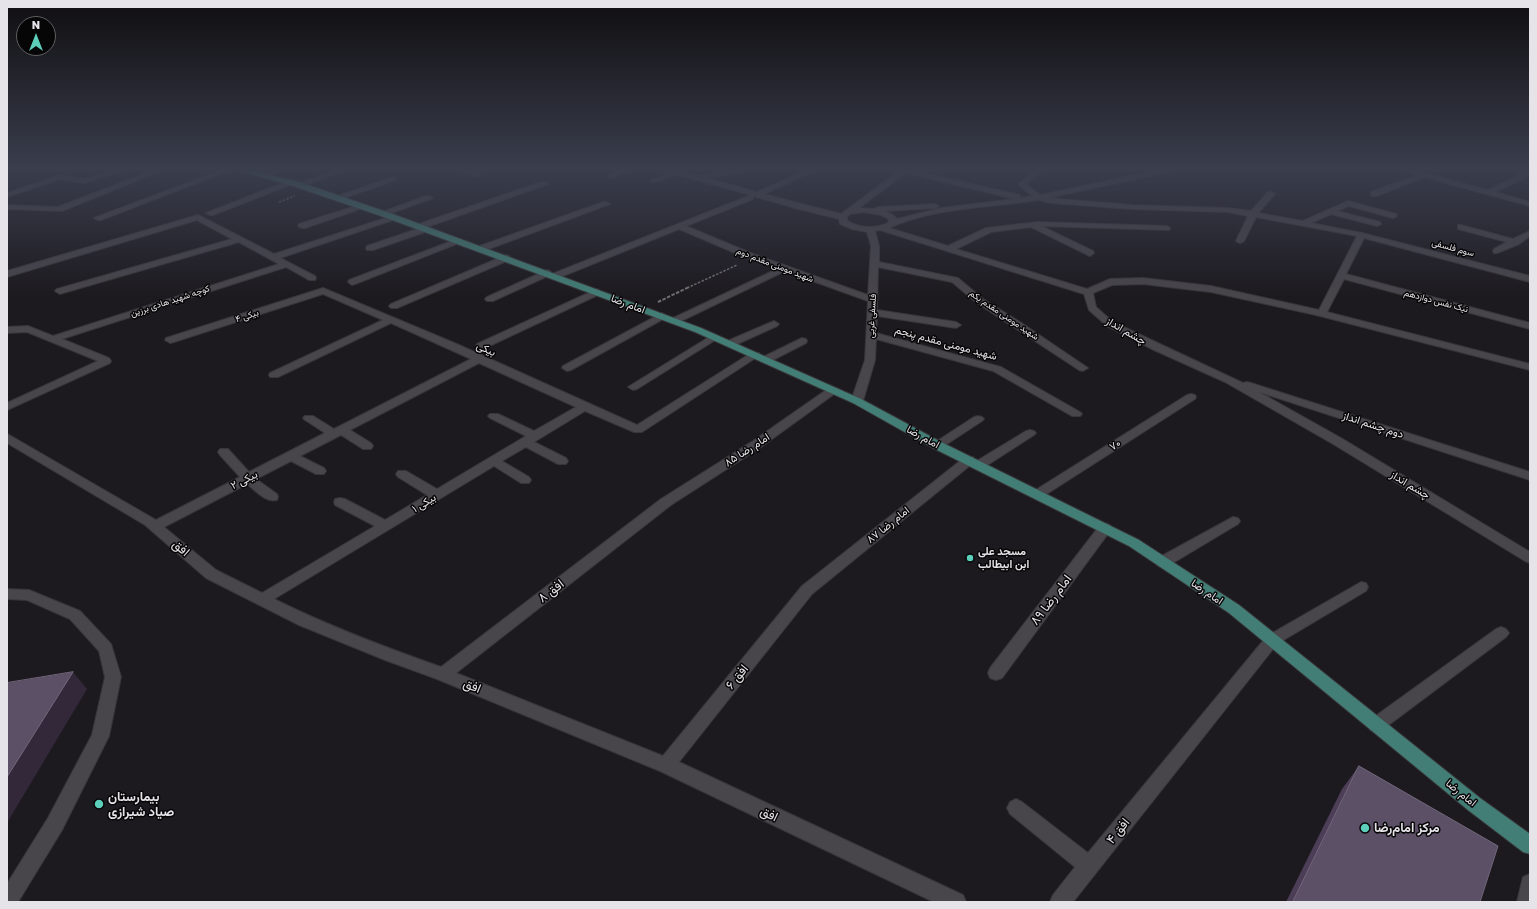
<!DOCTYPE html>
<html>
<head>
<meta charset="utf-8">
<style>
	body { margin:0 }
	#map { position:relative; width:1537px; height:909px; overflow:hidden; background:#1d1a1f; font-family:"Golos Text",sans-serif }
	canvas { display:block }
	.frame { position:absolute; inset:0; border:8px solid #e6e4e8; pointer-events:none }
	.north { position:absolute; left:16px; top:16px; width:40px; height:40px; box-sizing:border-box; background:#070607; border:1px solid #605f61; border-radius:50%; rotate:0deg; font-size:11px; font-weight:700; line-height:16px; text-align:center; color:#e6e4e8 }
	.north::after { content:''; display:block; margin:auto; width:14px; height:18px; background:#5cceba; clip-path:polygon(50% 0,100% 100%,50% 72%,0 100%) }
</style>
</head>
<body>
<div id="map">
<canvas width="1537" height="909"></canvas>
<div class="frame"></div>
<div class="north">N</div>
</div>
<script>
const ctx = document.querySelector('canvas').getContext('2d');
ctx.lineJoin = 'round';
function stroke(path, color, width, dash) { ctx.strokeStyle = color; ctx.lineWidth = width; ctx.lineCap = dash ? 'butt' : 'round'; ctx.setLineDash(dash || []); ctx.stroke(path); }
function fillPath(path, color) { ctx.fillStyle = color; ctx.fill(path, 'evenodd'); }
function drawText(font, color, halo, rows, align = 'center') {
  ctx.font = font + ' "Golos Text",Vazirmatn,sans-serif'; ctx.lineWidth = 3; ctx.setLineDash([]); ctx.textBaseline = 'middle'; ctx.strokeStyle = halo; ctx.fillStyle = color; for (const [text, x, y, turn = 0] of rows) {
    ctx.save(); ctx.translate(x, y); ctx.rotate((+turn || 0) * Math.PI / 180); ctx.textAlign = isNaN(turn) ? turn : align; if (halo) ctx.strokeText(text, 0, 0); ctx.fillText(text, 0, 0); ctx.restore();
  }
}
const pathFar1 = new Path2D(`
	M 279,202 L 295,196
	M 687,288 L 737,265`);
const path = new Path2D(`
	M 658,302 L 689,287`);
const minor = new Path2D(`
	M 115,170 L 126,170 L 84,183 L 60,179 L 7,197 L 7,193 L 60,175 L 84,179 Z
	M 154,170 L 163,170 L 62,211 L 7,209 L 7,205 L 58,207 Z
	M 222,170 L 231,170 L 101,220 L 98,220 L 94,218 Z
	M 272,170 L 282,170 L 264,177 L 261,175 Z
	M 335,170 L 345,170 L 301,187 L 295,187 L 294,185 Z
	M 458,170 L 468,170 L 481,175 L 478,177 Z
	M 621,170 L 631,170 L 610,178 L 607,176 Z
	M 662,170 L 675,170 L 700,176 L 728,170 L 744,170 L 741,172 L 707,178 L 757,192 L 807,170 L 816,170 L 764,194 L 841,214 L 900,170 L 912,170 L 1020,195 L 1020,198 L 1032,196 L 1018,184 L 1036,170 L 1043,170 L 1026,184 L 1040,195 L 1159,170 L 1171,170 L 1168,172 L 1048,198 L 1132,205 L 1228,208 L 1251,211 L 1268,192 L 1271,192 L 1275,194 L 1258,213 L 1303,221 L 1348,201 L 1396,214 L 1397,216 L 1393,218 L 1349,206 L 1337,211 L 1380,222 L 1381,224 L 1377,226 L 1331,214 L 1311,223 L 1362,233 L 1530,276 L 1530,282 L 1364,238 L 1346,274 L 1530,323 L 1530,329 L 1344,279 L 1327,312 L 1530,364 L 1530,370 L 1316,315 L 1211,292 L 1143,284 L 1112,285 L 1093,293 L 1096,307 L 1113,322 L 1243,383 L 1247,382 L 1251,383 L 1530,472 L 1530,480 L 1259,392 L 1341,438 L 1530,552 L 1530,563 L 1525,561 L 1333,444 L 1225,382 L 1154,350 L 1107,326 L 1089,310 L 1084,294 L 880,230 L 875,231 L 879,246 L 879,262 L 958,278 L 983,299 L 1020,322 L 1088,368 L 1083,371 L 1079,370 L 977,303 L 952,282 L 878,267 L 877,310 L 956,322 L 961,325 L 956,328 L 877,316 L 876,333 L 1001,367 L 1080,412 L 1082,414 L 1080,416 L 1072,416 L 993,371 L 876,339 L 875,360 L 863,401 L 861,403 L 853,403 L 851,401 L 865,360 L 868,301 L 785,271 L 677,323 L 671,323 L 669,321 L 671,319 L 777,269 L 747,258 L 679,229 L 558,278 L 552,278 L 551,276 L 552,274 L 751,195 L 678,175 L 655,182 L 651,182 L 651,180 L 670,173 ZM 906,173 L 1015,199 L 941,208 L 897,219 L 893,215 L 885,211 L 935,208 L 939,206 L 935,204 L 878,207 L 874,209 L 859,208 ZM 753,196 L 795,208 L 839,219 L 840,224 L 852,229 L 867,232 L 871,246 L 868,295 L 753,254 L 686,226 L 753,199 ZM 1038,200 L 1051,203 L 1132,209 L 1228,212 L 1248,216 L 1236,241 L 1240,243 L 1244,241 L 1256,217 L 1357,236 L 1319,310 L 1211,286 L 1143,278 L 1110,279 L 1087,289 L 956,249 L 991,232 L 1031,227 L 1090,256 L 1094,253 L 1093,251 L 1041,226 L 1169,230 L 1170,228 L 1166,226 L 1038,222 L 986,228 L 948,246 L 889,228 C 935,207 989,208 1038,200 ZM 864,212 L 881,215 L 889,219 L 888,223 C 874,229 860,228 847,221 L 847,217 L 850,214 Z
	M 1403,170 L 1414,170 L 1488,190 L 1530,170 L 1530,175 L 1495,192 L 1530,202 L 1530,206 L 1424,177 L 1377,196 L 1371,196 L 1371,192 L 1417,175 Z
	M 394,177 L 396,178 L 396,180 L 338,200 L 335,200 L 331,198 Z
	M 288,181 L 294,181 L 295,183 L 213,215 L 210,215 L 206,213 Z
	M 541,182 L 547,182 L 548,184 L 427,227 L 429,229 L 428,231 L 373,250 L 367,250 L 366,248 L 367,246 L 417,229 L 415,227 L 416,225 Z
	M 426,196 L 429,196 L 433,198 L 386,215 L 383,215 L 379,213 Z
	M 603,202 L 606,202 L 610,204 L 483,251 L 480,251 L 476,249 L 477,247 Z
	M 359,205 L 362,205 L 366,207 L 305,228 L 302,228 L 298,226 L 299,224 Z
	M 198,215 L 274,254 L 392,216 L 395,216 L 399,218 L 280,258 L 315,276 L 316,278 L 315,280 L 309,280 L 286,267 L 62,339 L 109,358 L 111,361 L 110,363 L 7,410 L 7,403 L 98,361 L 27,332 L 7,333 L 7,327 L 28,326 L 53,336 L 279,264 L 239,242 L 63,293 L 60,294 L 55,291 L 57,289 L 232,239 L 197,220 L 7,277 L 7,271 Z
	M 1458,225 L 1461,225 L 1513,239 L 1530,231 L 1530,236 L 1519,244 L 1497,253 L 1494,253 L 1493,251 L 1494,249 L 1507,242 L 1458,229 Z
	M 457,239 L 460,239 L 464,241 L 355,284 L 352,285 L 348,282 L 349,280 Z
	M 506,255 L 509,256 L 510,258 L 509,260 L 397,308 L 391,308 L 389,306 L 391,304 Z
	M 547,270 L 550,271 L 551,273 L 550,275 L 493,301 L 487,301 L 485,299 L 487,297 Z
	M 323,288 L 459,345 L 637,425 L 751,353 L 759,353 L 760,355 L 642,432 L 634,432 L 585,411 L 534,442 L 566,458 L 568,461 L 566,464 L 558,464 L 526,447 L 502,461 L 529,477 L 531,480 L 529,483 L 521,483 L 494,466 L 274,599 C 328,626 384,647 441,667 L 661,499 L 753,441 L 829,388 L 837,388 L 838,390 L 837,392 L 761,447 L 671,505 L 456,673 L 663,756 L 802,586 L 965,457 L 973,457 L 975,460 L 973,463 L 812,594 L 679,762 L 963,895 L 966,902 L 934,902 L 660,771 L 437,679 L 385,660 L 299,625 L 206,578 L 145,525 L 7,443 L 7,434 L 11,436 L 156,520 L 240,477 L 220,455 L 218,452 L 220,449 L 228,449 L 249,472 L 325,433 L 305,420 L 303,418 L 305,416 L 313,416 L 334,429 L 471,359 L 391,323 L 278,377 L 270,377 L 269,375 L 270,373 L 383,320 L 323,294 L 174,342 L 170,343 L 165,340 L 166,338 ZM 479,363 L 576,407 L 534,431 L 498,414 L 490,414 L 488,416 L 490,418 L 526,436 L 437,489 L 406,471 L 398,471 L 396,474 L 398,477 L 427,495 L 385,520 L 345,499 L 340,498 L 335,499 L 334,502 L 335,505 L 375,526 L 262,593 L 216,570 L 164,527 L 247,484 C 255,490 266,503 277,500 L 278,497 L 277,494 L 256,479 L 291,461 L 316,474 L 324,474 L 326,471 L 324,468 L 300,456 L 341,435 L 363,449 L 371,449 L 373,446 L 371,443 L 350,430 Z
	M 597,289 L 602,292 L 600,294 L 485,348 L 481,349 L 476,346 L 477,344 Z
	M 662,313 L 667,316 L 665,318 L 571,370 L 567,371 L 562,368 L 563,366 Z
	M 774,321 L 779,324 L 777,326 L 733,346 L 729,347 L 724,344 L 725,342 Z
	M 714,334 L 719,337 L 717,339 L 637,389 L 633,390 L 628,387 Z
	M 802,338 L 806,339 L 807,341 L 806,343 L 769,362 L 761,362 L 760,360 L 761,358 Z
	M 1191,394 L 1195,395 L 1196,397 L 1195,399 L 1042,497 L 1038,498 L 1034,497 L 1032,494 L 1034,491 L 1187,395 Z
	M 978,416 L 982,417 L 984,419 L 982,421 L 941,448 L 933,448 L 931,445 L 974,417 Z
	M 1030,430 L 1034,431 L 1036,433 L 1034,435 L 983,468 L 975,468 L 973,465 L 975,462 L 1026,431 Z
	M 1233,517 L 1238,518 L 1240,521 L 1238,524 L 1168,566 L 1163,567 L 1158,566 L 1156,562 L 1158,558 Z
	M 1105,523 L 1110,525 L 1112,528 L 1110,531 L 1002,678 L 996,680 L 990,678 L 988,673 L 990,668 L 1100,525 Z
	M 1361,582 L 1366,583 L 1368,587 L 1366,591 L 1277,644 L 1073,902 L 1050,902 L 1053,895 L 1075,867 L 1010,814 L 1007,808 L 1010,802 L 1016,799 L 1022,802 L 1088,853 L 1267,636 Z
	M 7,589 L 29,590 L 80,611 L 111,644 L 121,677 L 109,736 L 62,830 L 18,902 L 7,902 L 7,884 L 48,818 L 92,735 L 105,677 L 99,651 L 70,619 L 27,600 L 7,599 Z
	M 1501,627 L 1506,629 L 1509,633 L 1506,637 L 1382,730 L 1376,732 L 1370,730 L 1368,725 L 1370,720 L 1496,629 Z
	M 1530,874 L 1530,902 L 1517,902 L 1523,877 Z`);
const major = new Path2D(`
	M 237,170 L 248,170 L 299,182 L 390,213 L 701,328 L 861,399 L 941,442 L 1139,540 L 1239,605 L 1480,798 L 1530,834 L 1530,854 L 1523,852 L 1468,810 L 1229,613 L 1129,546 L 933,448 L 853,403 L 695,332 L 384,217 L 293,186 Z`);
const wall = new Path2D(`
	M 1359,766 L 1480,902 L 1286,902 L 1342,789 Z`);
const shadedWall = new Path2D(`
	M 73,672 L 87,689 L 7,823 L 7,777 Z`);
const building = new Path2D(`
	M 73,672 L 7,777 L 7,683 Z
	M 1359,766 L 1498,846 L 1480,902 L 1293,902 Z`);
const markers = [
	[970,558,4,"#5cceba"],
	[99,804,5,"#5cceba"],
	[1365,828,5,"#5cceba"]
];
const farStreetnames = [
	["سوم فلسفی",1453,248,15],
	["شهید مومنی مقدم دوم",775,265,21],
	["کوچه شهید هادی برزین",170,301,-18],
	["نیک نفس دوازدهم",1436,301,15],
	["شهید مومنی مقدم یکم",1004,315,34],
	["۴ بیکی",247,316,-18],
	["فلسفی غربی",872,316,-87]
];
const streetNames = [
	["امام رضا",628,304,21],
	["چشم انداز",1126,331,30],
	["شهید مومنی مقدم پنجم",946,343,15],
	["بیکی",486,349,25],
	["دوم چشم انداز",1373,425,18],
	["امام رضا",923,437,29],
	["۷۰",1115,445,-32],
	["امام رضا ۸۵",747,450,-33],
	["۲ بیکی",244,480,-27],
	["چشم انداز",1410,485,31],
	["۱ بیکی",424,503,-31],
	["امام رضا ۸۷",888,525,-39],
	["امام رضا",1207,592,34],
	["امام رضا",1461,793,39]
];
const poiNames = [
	["مسجد علی",978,552],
	["ابن ابیطالب",978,565]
];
const nearStreetnames = [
	["افق",181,548,41],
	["افق ۸",551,591,-38],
	["امام رضا ۸۹",1051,600,-53],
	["افق ۶",737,677,-51],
	["افق",472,686,22],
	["افق",769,814,26],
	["افق ۴",1118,831,-51]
];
const nearPoinames = [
	["بیمارستان",108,797],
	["صیاد شیرازی",108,812],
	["مرکز امام‌رضا",1374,828]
];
stroke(minor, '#38363a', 2);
stroke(major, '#38363a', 2);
stroke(pathFar1, '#6f6d71', 1.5, [2.5, 1.5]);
stroke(path, '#6f6d71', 2, [3.5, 1.5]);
fillPath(minor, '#48454b');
fillPath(major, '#437e76');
fillPath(wall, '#4c3e57');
fillPath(shadedWall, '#32283a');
fillPath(building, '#5c5067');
stroke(building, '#72677b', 1);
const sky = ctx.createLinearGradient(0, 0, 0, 297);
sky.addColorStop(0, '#100e11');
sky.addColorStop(0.57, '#3a3e4d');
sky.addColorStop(1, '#3a3e4d00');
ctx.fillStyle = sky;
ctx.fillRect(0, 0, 1537, 297);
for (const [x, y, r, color] of markers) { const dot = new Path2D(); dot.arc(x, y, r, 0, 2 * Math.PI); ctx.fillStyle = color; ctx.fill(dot); stroke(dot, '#070607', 1.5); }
drawText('9px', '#e6e4e8', '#070607', farStreetnames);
drawText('11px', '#e6e4e8', '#070607', streetNames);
drawText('bold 11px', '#e6e4e8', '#070607', poiNames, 'left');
drawText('13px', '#e6e4e8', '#070607', nearStreetnames);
drawText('bold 13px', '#e6e4e8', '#070607', nearPoinames, 'left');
</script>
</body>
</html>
